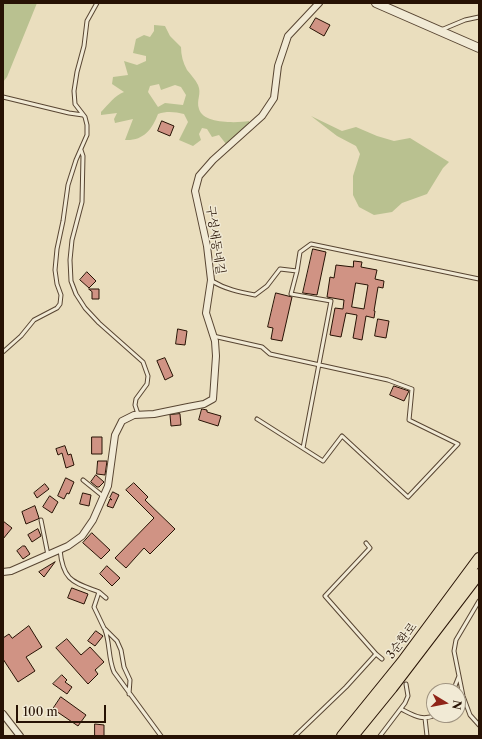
<!DOCTYPE html>
<html>
<head>
<meta charset="utf-8">
<style>
	body { margin:0 }
	#map { position:relative; width:482px; height:739px; overflow:hidden; background:#eadebe; font-family:"Libre Caslon Text",serif }
	canvas { display:block }
	.frame { position:absolute; inset:0; border:4px solid #271204; pointer-events:none }
	.north { position:absolute; left:426px; top:683px; width:40px; height:40px; box-sizing:border-box; background:#f1ead5; border:1px solid #a09481; border-radius:50%; rotate:100deg; font-size:11px; font-weight:700; line-height:16px; text-align:center; color:#271204 }
	.north::after { content:''; display:block; margin:auto; width:14px; height:18px; background:#8f2418; clip-path:polygon(50% 0,100% 100%,50% 72%,0 100%) }
	.scale { position:absolute; left:16px; top:705px; width:90px; height:18px; box-sizing:border-box; border:2px solid #271204; border-top:0; padding-left:5px; font-size:12px; line-height:14px; white-space:nowrap; color:#271204; -webkit-text-stroke:3px #f1ead5; paint-order:stroke }
</style>
</head>
<body>
<div id="map">
<canvas width="482" height="739"></canvas>
<div class="frame"></div>
<div class="north">N</div>
<div class="scale">100 m</div>
</div>
<script>
const ctx = document.querySelector('canvas').getContext('2d');
ctx.lineJoin = 'round';
function fillPath(path, color) { ctx.fillStyle = color; ctx.fill(path, 'evenodd'); }
function stroke(path, color, width, dash) { ctx.strokeStyle = color; ctx.lineWidth = width; ctx.lineCap = dash ? 'butt' : 'round'; ctx.setLineDash(dash || []); ctx.stroke(path); }
function drawText(font, color, halo, rows, align = 'center') {
  ctx.font = font + ' "Libre Caslon Text","Noto Serif KR",serif'; ctx.lineWidth = 3; ctx.setLineDash([]); ctx.textBaseline = 'middle'; ctx.strokeStyle = halo; ctx.fillStyle = color; for (const [text, x, y, turn = 0] of rows) {
    ctx.save(); ctx.translate(x, y); ctx.rotate((+turn || 0) * Math.PI / 180); ctx.textAlign = isNaN(turn) ? turn : align; if (halo) ctx.strokeText(text, 0, 0); ctx.fillText(text, 0, 0); ctx.restore();
  }
}
const green = new Path2D(`
	M 3,3 L 37,3 L 7,77 L 3,82 Z
	M 154,25 L 165,26 L 170,36 L 181,47 C 181,55 183,63 187,70 C 191,75 195,79 198,85 C 202,94 196,100 199,109 C 203,124 237,123 249,121 L 249,126 L 226,144 L 219,135 L 212,137 L 207,129 L 202,128 L 199,134 L 201,140 L 193,146 L 179,140 L 188,122 L 184,114 C 175,112 167,111 158,114 C 152,130 143,141 125,140 L 133,119 L 115,123 L 114,119 L 117,113 L 101,115 L 101,112 C 108,105 115,95 124,92 L 112,84 L 113,77 L 128,75 L 124,61 L 137,65 L 146,61 L 146,56 L 133,53 L 136,39 L 144,35 L 150,37 L 154,31 ZM 159,84 L 161,90 L 175,85 L 181,87 L 186,95 L 183,105 L 165,103 L 158,107 L 148,92 L 150,86 Z
	M 311,116 L 342,131 L 356,127 L 377,136 L 394,141 L 410,138 L 449,162 L 443,168 L 427,194 L 402,203 L 392,212 L 374,215 L 359,207 L 353,195 L 353,176 L 360,154 L 356,146 L 337,136 Z`);
const building = new Path2D(`
	M 316,18 L 330,25 L 324,36 L 310,28 Z
	M 162,121 L 174,126 L 170,136 L 158,131 Z
	M 313,249 L 326,252 L 317,295 L 303,293 Z
	M 354,261 L 362,262 L 361,267 L 377,270 L 375,279 L 384,281 L 383,288 L 378,287 L 374,311 L 375,311 L 374,318 L 366,316 L 362,340 L 353,338 L 357,315 L 346,313 L 341,337 L 330,335 L 335,308 L 343,309 L 344,300 L 327,297 L 330,277 L 334,278 L 336,265 L 353,267 ZM 356,283 L 368,285 L 364,309 L 352,307 Z
	M 87,272 L 96,281 L 89,288 L 80,280 Z
	M 89,289 L 99,289 L 99,299 L 92,299 L 92,292 Z
	M 276,293 L 292,297 L 282,341 L 271,339 L 273,328 L 268,327 Z
	M 378,319 L 389,321 L 386,338 L 375,336 Z
	M 178,329 L 187,331 L 185,345 L 176,344 Z
	M 165,358 L 173,376 L 165,380 L 157,361 Z
	M 394,386 L 409,391 L 404,401 L 390,395 Z
	M 202,409 L 207,410 L 207,412 L 221,416 L 218,426 L 199,420 Z
	M 180,414 L 181,425 L 171,426 L 170,415 Z
	M 92,437 L 102,437 L 102,454 L 92,454 Z
	M 65,446 L 68,455 L 71,454 L 74,465 L 66,468 L 62,453 L 58,455 L 56,449 Z
	M 98,461 L 107,461 L 105,475 L 97,474 Z
	M 96,475 L 104,482 L 99,487 L 97,487 L 91,482 Z
	M 66,478 L 74,482 L 69,494 L 67,493 L 64,499 L 58,496 Z
	M 134,483 L 148,497 L 145,500 L 175,529 L 150,554 L 144,548 L 126,568 L 115,558 L 154,518 L 126,490 Z
	M 45,484 L 49,489 L 37,498 L 34,493 Z
	M 113,492 L 119,495 L 113,508 L 107,506 L 110,499 L 112,500 L 110,498 Z
	M 83,493 L 91,495 L 89,506 L 80,504 Z
	M 50,496 L 58,502 L 52,513 L 43,507 Z
	M 35,506 L 39,518 L 38,519 L 26,524 L 22,512 Z
	M 3,521 L 12,528 L 3,539 Z
	M 38,529 L 41,536 L 32,542 L 28,535 Z
	M 92,533 L 110,550 L 101,559 L 83,543 Z
	M 23,546 L 25,546 L 30,554 L 23,559 L 17,551 Z
	M 55,562 L 44,577 L 39,572 Z
	M 107,566 L 120,578 L 112,586 L 100,574 Z
	M 72,588 L 88,594 L 84,604 L 68,598 Z
	M 29,626 L 42,647 L 26,657 L 35,671 L 18,682 L 3,659 L 3,638 L 9,634 L 12,638 Z
	M 96,631 L 103,636 L 95,646 L 88,641 Z
	M 67,639 L 81,655 L 90,647 L 104,662 L 95,670 L 98,674 L 88,684 L 56,648 Z
	M 62,675 L 67,680 L 65,682 L 72,687 L 67,694 L 53,684 Z
	M 61,697 L 86,715 L 78,726 L 53,709 Z
	M 95,724 L 104,725 L 104,736 L 95,736 Z`);
const service = new Path2D(`
	M 441,30 L 465,20 L 479,17
	M 3,97 L 69,113 L 83,115
	M 81,150 L 83,156 L 82,202 L 72,240 L 70,260 L 71,281 L 76,294 L 85,308 L 99,323 L 143,362 L 148,376 L 147,384 L 136,399 L 135,405 L 138,414
	M 297,271 L 291,294 L 331,301 L 303,448
	M 212,281 C 225,289 239,292 255,295 L 267,286 L 280,269 L 297,271 L 300,252 L 311,244 L 479,279
	M 213,336 L 262,347 L 270,354 L 388,380 L 412,389 L 409,420 L 458,444 L 408,497 L 342,436 L 323,461 L 257,419
	M 3,352 L 21,336 L 34,320 L 57,308 L 60,304 L 61,295 L 57,284 L 55,270 L 57,249 L 63,221 L 68,185 L 76,160 L 87,135 L 87,125 L 85,117 L 75,104 L 74,91 L 77,72 L 84,46 L 87,21 L 97,3
	M 83,480 L 104,497
	M 41,520 L 48,555
	M 366,543 L 370,548 L 325,596 L 376,654
	M 60,550 C 63,581 73,582 99,592 L 94,607 L 104,628 L 117,641 L 121,650 L 124,667 L 130,680 L 129,694
	M 99,592 L 106,598
	M 479,601 L 456,640 L 454,651 L 463,696 L 470,715 L 479,725
	M 105,630 C 110,642 108,658 114,672 L 161,736
	M 453,691 L 459,676
	M 401,709 C 415,716 421,721 437,715
	M 425,718 L 427,736
	M 295,736 L 346,687 L 376,654 L 382,659
	M 380,736 L 405,703 L 408,696 L 406,684`);
const minor = new Path2D(`
	M 3,572 L 11,571 L 68,546 L 82,536 L 93,520 L 108,486 L 115,435 L 122,421 L 134,415 L 154,414 L 188,407 L 204,404 L 213,399 L 216,356 L 215,341 L 206,313 L 211,280 L 207,246 L 195,191 L 199,176 L 213,160 L 262,116 L 274,98 L 278,66 L 288,36 L 319,3
	M 3,714 L 20,736`);
const tertiary = new Path2D(`
	M 376,3 L 479,48`);
const trunk = new Path2D(`
	M 342,736 L 402,662 L 479,558
	M 353,736 L 392,688 L 479,574`);
const streetNames = [
	["구성새동네길",215,240,81],
	["3순환로",402,641,-53]
];
fillPath(green, '#b9c190');
fillPath(building, '#d09384');
stroke(building, '#271204', 1);
stroke(service, '#584532', 5);
stroke(minor, '#584532', 8);
stroke(tertiary, '#584532', 10);
stroke(trunk, '#271204', 12);
stroke(service, '#f1ead5', 3);
stroke(minor, '#f1ead5', 6);
stroke(tertiary, '#f1ead5', 8);
stroke(trunk, '#eadebe', 10);
drawText('12px', '#271204', '#f1ead5', streetNames);
</script>
</body>
</html>
